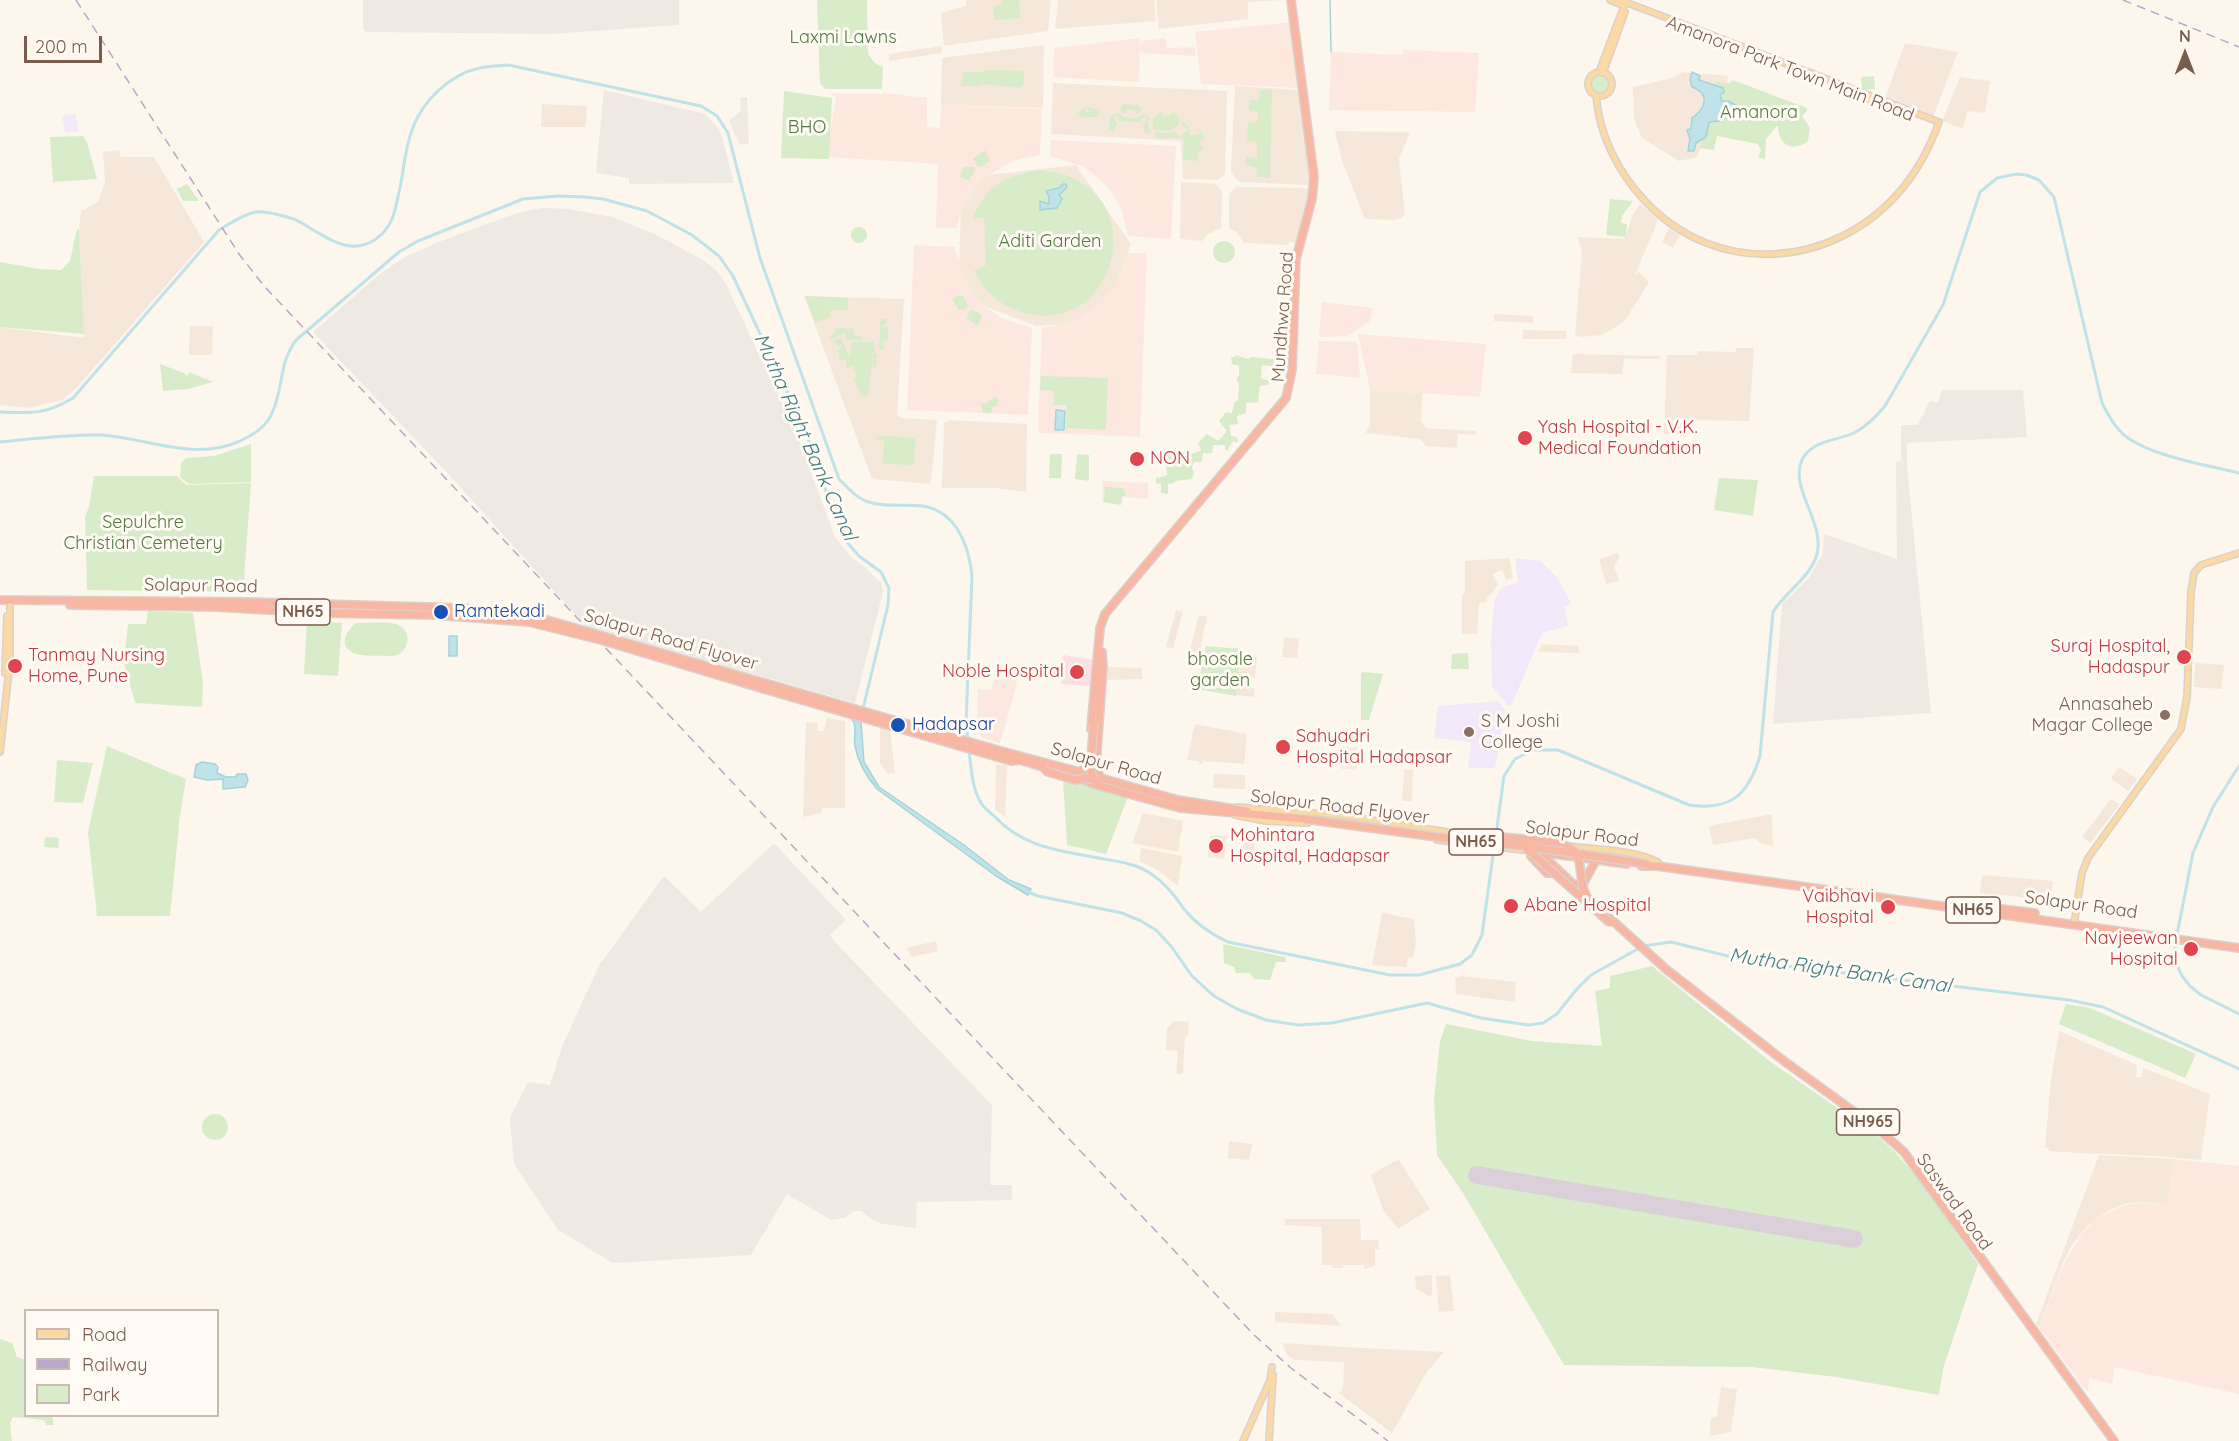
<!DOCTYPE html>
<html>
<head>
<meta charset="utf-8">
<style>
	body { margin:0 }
	#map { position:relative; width:2239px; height:1441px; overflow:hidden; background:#fdf6ec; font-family:Quicksand,sans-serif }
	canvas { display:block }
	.legend { position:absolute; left:24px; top:1309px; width:195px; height:108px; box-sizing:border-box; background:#fffaf3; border:2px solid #cabbb1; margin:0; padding:8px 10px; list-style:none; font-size:18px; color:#7a5c4d }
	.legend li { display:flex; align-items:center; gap:12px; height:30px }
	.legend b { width:30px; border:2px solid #cabbb1 }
	.north { position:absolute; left:2155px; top:24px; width:60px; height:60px; -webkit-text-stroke:4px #fffaf3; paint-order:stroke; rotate:0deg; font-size:16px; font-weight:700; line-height:24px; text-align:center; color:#7a5c4d }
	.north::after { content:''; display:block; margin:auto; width:21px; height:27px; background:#7a5c4d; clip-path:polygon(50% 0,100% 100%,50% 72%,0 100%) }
	.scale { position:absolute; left:24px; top:36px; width:78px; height:27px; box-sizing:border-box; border:3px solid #7a5c4d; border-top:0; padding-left:8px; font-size:18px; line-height:21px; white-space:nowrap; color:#7a5c4d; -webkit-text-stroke:4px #fffaf3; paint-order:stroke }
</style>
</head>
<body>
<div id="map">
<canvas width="2239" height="1441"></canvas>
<ul class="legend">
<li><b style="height:8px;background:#fbd9a5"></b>Road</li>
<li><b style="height:8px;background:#b9a8c9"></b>Railway</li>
<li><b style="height:16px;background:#d8ecc9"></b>Park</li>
</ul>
<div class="north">N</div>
<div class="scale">200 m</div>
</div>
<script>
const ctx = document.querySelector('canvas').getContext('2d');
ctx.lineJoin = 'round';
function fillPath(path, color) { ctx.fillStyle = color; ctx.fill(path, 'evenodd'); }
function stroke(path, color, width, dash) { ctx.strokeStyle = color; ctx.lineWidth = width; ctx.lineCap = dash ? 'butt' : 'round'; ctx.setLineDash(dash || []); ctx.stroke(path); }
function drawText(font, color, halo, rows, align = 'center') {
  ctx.font = font + ' Quicksand,sans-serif'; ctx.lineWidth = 6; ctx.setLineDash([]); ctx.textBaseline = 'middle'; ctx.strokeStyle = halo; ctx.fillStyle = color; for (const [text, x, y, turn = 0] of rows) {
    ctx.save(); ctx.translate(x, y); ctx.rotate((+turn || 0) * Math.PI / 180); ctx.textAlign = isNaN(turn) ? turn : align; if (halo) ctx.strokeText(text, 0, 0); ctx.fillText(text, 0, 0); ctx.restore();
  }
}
const residential = new Path2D(`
	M 966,0 L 1051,0 L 1048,31 L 944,46 L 941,13 L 966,6 Z
	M 1058,0 L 1154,0 L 1156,21 L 1055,29 Z
	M 1156,0 L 1287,0 L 1248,2 L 1248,19 L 1159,29 Z
	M 1905,43 L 1958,52 L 1933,117 L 1885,98 Z
	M 1044,45 L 1043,108 L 941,105 L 942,58 Z
	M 941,46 L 942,53 L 889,61 L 889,54 Z
	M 1683,72 L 1728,76 L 1727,81 L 1742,110 L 1707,141 L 1700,149 L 1697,157 L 1679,161 L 1642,138 L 1634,119 L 1633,87 L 1669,79 Z
	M 1960,77 L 1990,81 L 1985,113 L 1967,111 L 1963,129 L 1942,121 Z
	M 1053,83 L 1227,91 L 1225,175 L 1217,180 L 1183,179 L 1181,141 L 1051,134 Z
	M 1235,86 L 1300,90 L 1311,185 L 1241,182 L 1237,180 L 1231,172 Z
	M 542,104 L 587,106 L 586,127 L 541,127 Z
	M 1335,131 L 1410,132 L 1399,159 L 1405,215 L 1397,220 L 1365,219 L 1342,161 Z
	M 119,150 L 121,157 L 154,157 L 204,242 L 79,385 L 62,400 L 28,408 L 0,405 L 0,327 L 84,338 L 79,229 L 81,211 L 98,202 L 105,183 L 103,152 Z
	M 1076,165 L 1131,244 L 1103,321 L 1036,326 L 958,296 L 962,178 Z
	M 1181,182 L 1216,184 L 1222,191 L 1221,228 L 1208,234 L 1202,241 L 1180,239 Z
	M 1236,187 L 1311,188 L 1296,243 L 1291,242 L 1287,245 L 1244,243 L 1237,233 L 1229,228 L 1229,194 Z
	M 1640,204 L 1658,220 L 1635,275 L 1639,272 L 1649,282 L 1624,322 L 1602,335 L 1580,337 L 1575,335 L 1582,252 L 1577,237 L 1625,239 L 1632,216 Z
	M 1669,228 L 1680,235 L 1673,248 L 1662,242 Z
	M 804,296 L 904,299 L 897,414 L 900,418 L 937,420 L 931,481 L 929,484 L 874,479 L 871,476 Z
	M 1494,314 L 1533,316 L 1533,323 L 1494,321 Z
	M 190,326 L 213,326 L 212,355 L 189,355 Z
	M 1523,330 L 1566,331 L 1566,339 L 1523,339 Z
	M 1736,348 L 1754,348 L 1749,421 L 1692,420 L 1691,434 L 1664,434 L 1667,355 L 1698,355 L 1698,351 L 1736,352 Z
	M 1573,354 L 1660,356 L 1660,359 L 1624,359 L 1622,374 L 1571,373 Z
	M 1370,390 L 1422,393 L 1421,421 L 1426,428 L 1476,431 L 1476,435 L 1458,434 L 1457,448 L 1426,446 L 1420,439 L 1366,433 L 1367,429 L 1370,427 Z
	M 949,420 L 1027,424 L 1026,492 L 995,488 L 942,488 L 944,423 Z
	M 1618,553 L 1619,558 L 1614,566 L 1619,581 L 1606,584 L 1599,559 Z
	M 1509,558 L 1513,578 L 1506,580 L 1502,570 L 1492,574 L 1498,584 L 1490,596 L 1487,597 L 1487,602 L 1479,603 L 1477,634 L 1462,634 L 1462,595 L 1465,593 L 1465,561 Z
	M 1176,610 L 1183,612 L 1173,648 L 1166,647 Z
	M 1199,615 L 1207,617 L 1199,655 L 1189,653 Z
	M 1284,637 L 1299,639 L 1297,658 L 1282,657 Z
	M 1542,644 L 1579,646 L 1579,653 L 1538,652 Z
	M 1242,655 L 1257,657 L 1255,678 L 1250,678 L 1249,688 L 1254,688 L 1254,697 L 1236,695 Z
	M 2195,663 L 2224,665 L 2221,689 L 2194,687 Z
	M 1105,667 L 1142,668 L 1142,679 L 1105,680 Z
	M 827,718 L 845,721 L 845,808 L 822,808 L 821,813 L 803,817 L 806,722 L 818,723 L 818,731 L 824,731 Z
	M 1195,724 L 1247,734 L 1244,764 L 1203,761 L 1202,764 L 1199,764 L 1199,761 L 1187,760 Z
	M 880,726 L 890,729 L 895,773 L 888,774 L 880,763 Z
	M 996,765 L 1007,765 L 1005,817 L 995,809 Z
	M 2119,767 L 2137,779 L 2128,791 L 2111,778 Z
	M 1404,769 L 1413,770 L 1412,801 L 1402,801 Z
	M 1214,774 L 1245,775 L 1245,789 L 1213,788 Z
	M 2111,799 L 2120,804 L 2090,843 L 2082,837 Z
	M 1143,813 L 1183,821 L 1178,852 L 1132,843 Z
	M 1767,815 L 1772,815 L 1773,846 L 1760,843 L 1755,838 L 1713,845 L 1709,826 Z
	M 1210,835 L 1230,836 L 1226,838 L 1224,859 L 1208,857 Z
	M 1244,839 L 1255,841 L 1252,863 L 1241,862 Z
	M 1141,848 L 1182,856 L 1178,886 L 1159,871 L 1139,861 Z
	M 1982,875 L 2053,881 L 2051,900 L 1980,893 Z
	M 1382,913 L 1414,919 L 1416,942 L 1413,958 L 1409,957 L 1406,967 L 1372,965 Z
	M 936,941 L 938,951 L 912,957 L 906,948 Z
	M 1461,976 L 1516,982 L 1515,1002 L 1456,994 L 1455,978 Z
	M 1174,1021 L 1189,1022 L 1188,1035 L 1185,1037 L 1183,1074 L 1176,1074 L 1178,1051 L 1166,1050 L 1167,1029 Z
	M 2059,1031 L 2137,1065 L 2136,1077 L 2142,1077 L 2143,1068 L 2210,1094 L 2201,1160 L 2155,1156 L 2078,1153 L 2049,1151 L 2049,1148 L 2045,1148 L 2051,1079 Z
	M 1229,1141 L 1252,1144 L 1249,1160 L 1228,1158 Z
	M 2099,1155 L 2174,1159 L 2168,1204 L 2139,1202 L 2125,1204 L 2108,1211 L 2087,1226 L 2072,1245 L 2063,1263 L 2039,1328 L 2036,1324 Z
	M 1399,1160 L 1430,1209 L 1398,1229 L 1383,1210 L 1371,1175 L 1394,1161 L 1395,1162 Z
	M 1285,1219 L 1360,1219 L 1361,1239 L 1359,1240 L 1378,1240 L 1379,1249 L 1375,1249 L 1375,1266 L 1364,1269 L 1364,1265 L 1343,1265 L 1343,1268 L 1332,1268 L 1332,1265 L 1322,1265 L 1322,1227 L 1285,1225 Z
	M 1432,1275 L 1432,1290 L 1431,1297 L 1416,1289 L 1415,1276 Z
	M 1450,1275 L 1454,1311 L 1439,1312 L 1436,1276 Z
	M 1275,1312 L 1332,1314 L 1341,1326 L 1275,1322 Z
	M 1282,1343 L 1345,1347 L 1444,1352 L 1426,1373 L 1392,1433 L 1339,1393 L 1343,1388 L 1344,1362 L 1294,1360 L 1287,1354 Z
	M 1721,1387 L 1737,1389 L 1731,1432 L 1710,1436 L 1711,1418 L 1717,1416 Z`);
const commercial = new Path2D(`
	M 1292,22 L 1299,88 L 1201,84 L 1195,32 Z
	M 1140,38 L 1140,47 L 1141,41 L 1165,38 L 1167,48 L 1195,47 L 1196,56 L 1141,53 L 1140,48 L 1139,82 L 1053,77 L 1054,48 Z
	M 1403,50 L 1479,53 L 1475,112 L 1329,110 L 1331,52 L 1403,55 Z
	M 830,93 L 881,94 L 885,93 L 919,97 L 927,97 L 927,127 L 940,128 L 941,105 L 1042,109 L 1040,155 L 1013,161 L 990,174 L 977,185 L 964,203 L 956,228 L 936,228 L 938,164 L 826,157 L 836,98 Z
	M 1051,140 L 1176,146 L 1171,239 L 1128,236 L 1122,210 L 1111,191 L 1095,175 L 1082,166 L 1050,156 Z
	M 914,245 L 955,247 L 962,276 L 980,302 L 1001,318 L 1032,328 L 1028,415 L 907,410 Z
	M 1126,253 L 1147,253 L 1140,437 L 1041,433 L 1038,430 L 1042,328 L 1074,321 L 1101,303 L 1117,282 L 1123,267 Z
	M 1322,302 L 1373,308 L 1370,321 L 1347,336 L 1321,337 L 1319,333 Z
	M 1358,334 L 1486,344 L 1480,397 L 1370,390 Z
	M 1319,341 L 1357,342 L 1360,378 L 1316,374 Z
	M 1103,481 L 1148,483 L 1148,499 L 1123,497 L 1121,505 L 1102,502 Z
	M 994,678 L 1018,681 L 1000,743 L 982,738 L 977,728 L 978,689 L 991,690 Z
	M 1342,747 L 1357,747 L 1357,767 L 1355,769 L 1341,769 Z
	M 2174,1159 L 2239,1166 L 2239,1394 L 2115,1367 L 2112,1384 L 2089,1378 L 2088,1393 L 2039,1328 L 2064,1263 L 2083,1232 L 2097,1218 L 2125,1205 L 2139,1203 L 2168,1204 Z`);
const industrial = new Path2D(`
	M 363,0 L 679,0 L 679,25 L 550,34 L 369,32 L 365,31 L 363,27 Z
	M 604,90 L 705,114 L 718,128 L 722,137 L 734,183 L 629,184 L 629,178 L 596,173 Z
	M 741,97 L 747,97 L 749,143 L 740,145 L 729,120 L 740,112 Z
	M 543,208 L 569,209 L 612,217 L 655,234 L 703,260 L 716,270 L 726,284 L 798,437 L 835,537 L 852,558 L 866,568 L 881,583 L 883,592 L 855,703 L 586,626 L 452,478 L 313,332 L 381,273 L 405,257 L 441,241 L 517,213 Z
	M 1942,390 L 2023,390 L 2027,437 L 1907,443 L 1907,466 L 1931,713 L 1773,724 L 1782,604 L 1809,578 L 1823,554 L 1824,534 L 1897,559 L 1896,462 L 1901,461 L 1901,425 L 1918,425 L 1930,401 L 1938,403 Z
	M 774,843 L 846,920 L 830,935 L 834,941 L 992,1105 L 990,1185 L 1012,1185 L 1012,1200 L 917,1202 L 916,1228 L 883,1224 L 874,1221 L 861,1211 L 854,1211 L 844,1218 L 831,1220 L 787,1194 L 751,1255 L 613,1263 L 558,1230 L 514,1164 L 510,1118 L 528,1082 L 550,1085 L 563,1044 L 600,964 L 664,876 L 701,912 Z`);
const education = new Path2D(`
	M 75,114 L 79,132 L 65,132 L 62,116 Z
	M 1515,558 L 1540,561 L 1558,578 L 1570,601 L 1570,605 L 1565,606 L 1568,626 L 1542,633 L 1511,706 L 1508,706 L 1492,686 L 1491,641 L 1494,602 L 1498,592 L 1503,587 L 1518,582 Z
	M 1499,701 L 1505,711 L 1495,768 L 1468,768 L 1471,742 L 1434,738 L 1438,706 Z`);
const medical = new Path2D(`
	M 1063,655 L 1094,660 L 1092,686 L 1061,684 Z`);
const green = new Path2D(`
	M 817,0 L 867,0 L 868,54 L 875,63 L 883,67 L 882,89 L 825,89 L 820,83 Z
	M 1001,0 L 1026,0 L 1019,1 L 1021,18 L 995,20 L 993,6 L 1001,4 Z
	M 987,70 L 1024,71 L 1024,85 L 1021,85 L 1021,88 L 981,84 L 981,86 L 961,86 L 964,72 L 980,72 Z
	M1591 84a9 9 0 1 1 18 0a9 9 0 1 1-18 0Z
	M 1874,76 L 1875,89 L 1862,90 L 1861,77 Z
	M 1733,80 L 1807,108 L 1807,111 L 1802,116 L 1810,128 L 1808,141 C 1792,153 1778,145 1778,125 L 1766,139 L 1765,159 L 1758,157 L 1761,150 L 1758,144 L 1717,136 L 1714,150 L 1700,148 L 1710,121 L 1719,121 L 1721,118 L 1729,119 L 1732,105 L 1728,101 L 1722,101 L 1720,95 L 1724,93 L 1723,88 L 1716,86 L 1716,81 L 1728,84 Z
	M 1272,89 L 1270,178 L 1256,177 L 1257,168 L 1245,164 L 1246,157 L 1257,158 L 1257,142 L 1247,141 L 1248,123 L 1258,121 L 1258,112 L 1249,111 L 1249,100 L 1259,100 L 1260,90 Z
	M 784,91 L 832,98 L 829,159 L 781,158 Z
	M 1123,104 L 1138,105 L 1142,110 L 1136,114 L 1134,110 L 1127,110 L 1124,114 L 1120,110 Z
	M 1085,107 L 1093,108 L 1091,112 L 1095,108 L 1100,112 L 1096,117 L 1082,117 L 1078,113 L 1084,108 L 1086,112 L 1090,112 Z
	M 1161,111 L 1164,116 L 1169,116 L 1174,112 L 1178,117 L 1180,123 L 1171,131 L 1153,130 L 1153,118 Z
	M 1117,113 C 1126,119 1134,121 1143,114 L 1149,117 L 1148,123 L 1150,133 L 1145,133 L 1143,126 L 1147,118 L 1144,116 L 1139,122 L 1120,121 L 1116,115 L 1114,117 L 1117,124 L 1113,131 L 1109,129 L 1110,116 Z
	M 1182,121 L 1189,127 L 1189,135 L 1198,135 L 1200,131 L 1205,138 L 1201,140 L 1200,145 L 1204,148 L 1200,153 L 1198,152 L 1197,161 L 1183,160 L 1184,140 L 1182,138 L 1155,138 L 1155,132 L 1171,133 L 1174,131 L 1180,137 L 1188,130 L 1182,124 Z
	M 83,136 L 87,142 L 97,179 L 53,182 L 50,137 Z
	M 985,150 L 990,161 L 980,167 L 976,165 L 977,162 L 972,159 Z
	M 964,167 L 974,167 L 975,171 L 969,180 L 959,177 Z
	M 1040,170 C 1157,179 1121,338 1025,313 C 1001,307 985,292 974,271 L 986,265 L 984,217 L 973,219 C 983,187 1009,174 1040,170 Z
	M 187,184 L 199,201 L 183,201 L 177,189 Z
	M 1610,199 L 1633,201 L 1622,216 L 1621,223 L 1627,224 L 1626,237 L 1606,235 Z
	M851 235a8 8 0 1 1 16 0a8 8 0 1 1-16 0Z
	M 77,229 L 79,229 L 84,334 L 0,327 L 0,262 L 39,269 L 61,270 L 70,261 Z
	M1213 252a11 11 0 1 1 22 0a11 11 0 1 1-22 0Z
	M 805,296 L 848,298 L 848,310 L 831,310 L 829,318 L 815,322 Z
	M 957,296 L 963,296 L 968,305 L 966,309 L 959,310 L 952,299 Z
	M 971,310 L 978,312 L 982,316 L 978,326 L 966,318 Z
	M 882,319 L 887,319 L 886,324 L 884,324 L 883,327 L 887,327 L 889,339 L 883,342 L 884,350 L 879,349 L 880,321 Z
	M 835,328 L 848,328 L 848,334 L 849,328 L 855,329 L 852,331 L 855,336 L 860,336 L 861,331 L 861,340 L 846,340 L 845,333 L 831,339 L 830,336 L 836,332 Z
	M 841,338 L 850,358 L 852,342 L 874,342 L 875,351 L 872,353 L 877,353 L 876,367 L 873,367 L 873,354 L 868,396 L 861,396 L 854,379 L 857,378 L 853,366 L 847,368 L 846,360 L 839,360 L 839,353 L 837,351 L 842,347 L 841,344 L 838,346 L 832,341 Z
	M 1236,355 L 1248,359 L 1252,357 L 1280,360 L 1279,367 L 1262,365 L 1261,379 L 1269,380 L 1268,385 L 1260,386 L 1258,402 L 1246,403 L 1246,413 L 1237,416 L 1238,424 L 1229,425 L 1231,436 L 1237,437 L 1238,441 L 1236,443 L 1234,441 L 1229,447 L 1228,451 L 1225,450 L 1225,445 L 1213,445 L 1212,453 L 1203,453 L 1202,462 L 1194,462 L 1192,467 L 1194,473 L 1192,479 L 1175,481 L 1174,483 L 1168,484 L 1168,494 L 1161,493 L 1161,484 L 1156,483 L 1156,477 L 1159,478 L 1167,475 L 1165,458 L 1166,452 L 1173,452 L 1175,459 L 1185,457 L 1184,450 L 1187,449 L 1193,454 L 1201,450 L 1198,443 L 1207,434 L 1218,441 L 1227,431 L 1219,421 L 1226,412 L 1232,413 L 1234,403 L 1238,400 L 1239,383 L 1237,382 L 1237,377 L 1239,376 L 1239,366 L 1232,364 L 1231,357 L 1235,357 Z
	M 160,364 L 184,373 L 187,376 L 189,372 L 213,382 L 188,389 L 163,391 Z
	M 1041,376 L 1108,378 L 1106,430 L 1066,428 L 1067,405 L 1053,405 L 1054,391 L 1040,390 Z
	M 994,397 L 999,399 L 996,407 L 992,407 L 991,413 L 983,413 L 980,403 L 986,404 Z
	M 884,436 L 915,438 L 914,465 L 883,464 L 884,440 L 877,440 L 876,437 Z
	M 251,444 L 251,482 L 189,484 L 180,477 L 181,463 L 186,458 L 214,456 Z
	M 1050,454 L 1062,454 L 1061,478 L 1049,478 Z
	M 1077,454 L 1089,455 L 1089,481 L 1075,479 Z
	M 94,476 L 177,476 L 186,485 L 251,483 L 243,592 L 87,590 L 85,517 L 89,507 Z
	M 1719,478 L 1758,480 L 1753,516 L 1714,510 Z
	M 1105,487 L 1122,488 L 1125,490 L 1125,496 L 1122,496 L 1121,505 L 1104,502 Z
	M 148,611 L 193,613 L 203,683 L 202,707 L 135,703 L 124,662 L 128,624 L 146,624 Z
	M 307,620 L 342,623 L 338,676 L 304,674 Z
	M 356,623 C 367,623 389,621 398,625 C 414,631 409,657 390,656 C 379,655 367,657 357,654 C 337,649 345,631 356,623 Z
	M 1206,646 L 1242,649 L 1236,696 L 1197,689 Z
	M 1468,653 L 1469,669 L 1451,669 L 1452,654 Z
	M 1364,672 L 1383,674 L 1369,720 L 1361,720 L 1361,673 Z
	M 107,746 L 186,779 L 180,815 L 170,916 L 97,916 L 88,832 Z
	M 57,760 L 93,763 L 83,803 L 54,802 Z
	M 1063,780 L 1128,797 L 1106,854 L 1067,845 Z
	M 45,837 L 59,838 L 58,848 L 44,847 Z
	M 1223,944 L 1285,957 L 1286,962 L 1276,962 L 1270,980 L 1254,979 L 1250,973 L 1236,973 L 1234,967 L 1224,963 Z
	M 1652,966 L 1768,1060 L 1875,1134 L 1894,1151 L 1919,1179 L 1978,1264 L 1943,1369 L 1939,1395 L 1836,1377 L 1752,1367 L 1564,1365 L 1463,1193 L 1437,1155 L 1434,1100 L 1440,1041 L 1446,1024 L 1532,1041 L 1602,1046 L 1595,991 L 1610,988 L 1610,976 Z
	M 2066,1004 L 2090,1008 L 2196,1054 L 2186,1076 L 2185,1078 L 2059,1024 Z
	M202 1127a13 13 0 1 1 26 0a13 13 0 1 1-26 0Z
	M 0,1339 L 12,1343 L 17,1357 L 25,1360 L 26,1416 L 52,1416 L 54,1425 L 46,1425 L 44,1420 L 13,1417 L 10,1423 L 12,1441 L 0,1441 Z`);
const water = new Path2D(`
	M 1692,72 L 1700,76 L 1699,80 L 1723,88 L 1724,92 L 1720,95 L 1722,101 L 1728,101 L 1739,107 L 1731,119 L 1722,117 L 1719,121 L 1709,122 L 1706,137 L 1696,143 L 1694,151 L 1688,151 L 1690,139 L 1687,130 L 1691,129 L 1692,118 C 1705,109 1711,94 1692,87 L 1690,79 Z
	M 1063,184 L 1066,184 L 1067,187 L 1059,195 L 1062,199 L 1057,208 L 1040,210 L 1040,201 L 1049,204 L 1049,197 L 1046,191 L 1059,188 Z
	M 1056,410 L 1065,411 L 1064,430 L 1055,430 Z
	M 449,636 L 457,636 L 457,656 L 449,656 Z
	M 852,719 L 861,721 L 864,762 L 879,787 L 964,845 L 1009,880 L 1031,889 L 1028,895 L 996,876 L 877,789 C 866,776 858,763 855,746 C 853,736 858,727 852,719 Z
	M 202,762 L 215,764 L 218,767 L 217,773 L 226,777 L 236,777 L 237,774 L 246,774 L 248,780 L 245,787 L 223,789 L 223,779 L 207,780 L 194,777 L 196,765 Z`);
const stream = new Path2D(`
	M 1330,0 L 1331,52`);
const canal = new Path2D(`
	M 0,412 C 31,413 45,415 73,398 L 219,230 C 229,224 244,214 256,212 C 265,211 292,217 300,222 C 326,237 354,261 382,234 C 395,221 396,204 400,188 C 404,169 405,148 412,130 C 422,101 450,74 480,68 C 489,66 499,66 508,65 L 701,106 L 717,116 L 728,133 L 760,258 L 839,479 C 849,489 858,500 872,503 C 888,507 906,504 923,506 C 957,512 969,546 972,576 L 966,723 L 968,740
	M 0,442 C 33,439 67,434 101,435 C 147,438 195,462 240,441 C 251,436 262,430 269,419 C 279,402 280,381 285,362 C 287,355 291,348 295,341 L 399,252 L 418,241 L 523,199 L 558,196 L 585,197 L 603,199 L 647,211 L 692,235 L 719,256 L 733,276 L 806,432 L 836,521 L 846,541 L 859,556 L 881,572 L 889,588 L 888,605 L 863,709
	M 969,750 C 971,768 972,788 981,803 C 984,808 990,812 994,816 C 1022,846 1055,850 1093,857 C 1113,861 1133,862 1150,873 C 1165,883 1174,895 1184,909 C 1196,924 1211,934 1228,942 L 1390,975 L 1419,975 L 1460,964 L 1472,955 L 1482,935 L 1494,848
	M 2239,766 L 2213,807 L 2193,853 L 2175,945 L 2177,965 L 2182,976 L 2190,986 L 2201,995 L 2239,1014
	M 1496,835 L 1504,776 L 1515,759 L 1533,750 L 1558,750 L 1689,805 C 1731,811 1748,795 1760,756 L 1773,612 C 1785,592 1811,577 1817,554 C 1825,522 1789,488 1802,460 C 1812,440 1836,441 1854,433 C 1867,426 1876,417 1885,406 L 1943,305 L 1980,192 L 1997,178 L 2016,174 L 2026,175 L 2039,180 L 2054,197 L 2102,403 C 2107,413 2112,423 2120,431 C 2142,455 2207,465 2239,473
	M 1026,891 L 1038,896 L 1122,913 L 1141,921 L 1156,930 L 1171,946 L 1192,976 L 1214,996 L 1237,1009 L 1266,1020 L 1298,1025 L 1332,1023 L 1427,1003 L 1481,1018 L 1528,1025 L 1543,1023 L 1557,1014 L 1576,990 L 1591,975 L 1643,946 L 1671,942 L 1752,962 L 2069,1000 L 2103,1007 L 2239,1069`);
const runway = new Path2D(`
	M 1477,1175 L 1854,1239`);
const major = new Path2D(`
	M 1610,0 L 1622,5
	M 1599,72 L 1624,6
	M1588 84a12 12 0 1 1 24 0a12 12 0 1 1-24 0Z
	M 1603,73 L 1625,12
	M 1596,95 C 1599,135 1618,172 1645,201 C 1717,278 1834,269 1901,190 C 1918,170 1930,147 1939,122 L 1620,0
	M 1863,97 L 1899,111
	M 5,673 L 7,616
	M 0,752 L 10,661 L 10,604
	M 1237,807 L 1340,815 L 1466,835
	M 1235,815 L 1266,821 L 1308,823
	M 1437,840 L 1540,852
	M 1568,846 C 1597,850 1632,849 1658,862
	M 2074,924 L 2082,873 L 2088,858 L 2181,729 L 2187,697 L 2191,592 L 2194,573 L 2201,565 L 2239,553
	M 1243,1441 L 1270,1380 L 1272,1367
	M 1269,1441 L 1273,1375`);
const highway = new Path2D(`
	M 0,600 L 248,602 L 462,608 L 530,615
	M 70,605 L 216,607 L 319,613 L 436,615 L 529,622
	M 765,683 L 1001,751 L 1083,773
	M 764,689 L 1011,761 L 1020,760 L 1073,776 L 1100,786 L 1180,808 L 1305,819
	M 1091,729 L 1100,628 L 1105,614 L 1286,398 L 1292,370 L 1296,259 L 1312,199 L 1314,177 L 1291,0
	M 1097,777 L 1178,800 L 1247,811
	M 1078,778 L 1080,772 L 1087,766 L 1088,758
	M 1100,778 L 1096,765 L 1103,666 L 1102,652
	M 1540,852 L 1627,864
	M 1540,853 L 1573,884 L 1582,885
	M 1531,856 L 1547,873 L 1551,873
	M 1641,866 L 1657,866 L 2239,948
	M 1582,886 L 1596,860
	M 1592,902 L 1667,970 L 1784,1061 L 1878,1129 L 1904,1152 L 2114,1441
	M 2001,909 L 2035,913`);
const rail = new Path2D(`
	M 76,0 L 239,254 L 264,286 L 1254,1335 L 1291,1368 L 1388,1441
	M 2123,0 L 2239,47`);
const highwayBridge = new Path2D(`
	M 530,615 L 765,683
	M 529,622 L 601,640 L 764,689
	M 1045,771 L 1075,780 L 1087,778 L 1094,780
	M 1094,780 L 1090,770 L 1094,723
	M 1305,819 L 1437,837 L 1524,846 L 1647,864
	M 1461,837 L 1469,834 L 1534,840 L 1561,843 L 1568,847 L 1574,851 L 1579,860 L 1583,888 L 1587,897 L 1592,902
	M 1525,847 L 1610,923`);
const markers = [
	[1525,438,8,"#e0444e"],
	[1137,459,8,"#e0444e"],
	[441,612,8,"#1a4fb4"],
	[2184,657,8,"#e0444e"],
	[15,666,8,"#e0444e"],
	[1077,672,8,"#e0444e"],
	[2165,715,6,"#8d6e63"],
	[898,725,8,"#1a4fb4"],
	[1469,732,6,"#8d6e63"],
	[1283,747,8,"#e0444e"],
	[1216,846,8,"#e0444e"],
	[1511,906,8,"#e0444e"],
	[1888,907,8,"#e0444e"],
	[2191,949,8,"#e0444e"]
];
const shields = [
	[303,612,54],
	[1476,842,54],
	[1973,910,54],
	[1868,1122,63]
];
const shieldNames = [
	["NH65",303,612],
	["NH65",1476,842],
	["NH65",1973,910],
	["NH965",1868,1122]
];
const parkNames = [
	["Laxmi Lawns",843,38],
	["Amanora",1759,113],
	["BHO",807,128],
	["Aditi Garden",1050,242],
	["Sepulchre",143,523],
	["Christian Cemetery",143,544],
	["bhosale",1220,660],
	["garden",1220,681]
];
const streetNames = [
	["Amanora Park Town Main Road",1790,69,21],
	["Mundhwa Road",1283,317,-86],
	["Solapur Road",201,586,1],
	["Solapur Road Flyover",671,640,16],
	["Solapur Road",1106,764,16],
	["Solapur Road Flyover",1340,807,7],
	["Solapur Road",1582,834,7],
	["Solapur Road",2081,905,8],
	["Saswad Road",1954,1202,54]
];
const healthNames = [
	["Yash Hospital - V.K.",1538,428],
	["Medical Foundation",1538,449],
	["NON",1150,459],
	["Suraj Hospital,",2170,647,"right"],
	["Hadaspur",2170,668,"right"],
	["Tanmay Nursing",28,656],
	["Home, Pune",28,677],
	["Noble Hospital",1064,672,"right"],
	["Sahyadri",1296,737],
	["Hospital Hadapsar",1296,758],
	["Mohintara",1230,836],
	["Hospital, Hadapsar",1230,857],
	["Vaibhavi",1874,897,"right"],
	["Hospital",1874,918,"right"],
	["Abane Hospital",1524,906],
	["Navjeewan",2178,939,"right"],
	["Hospital",2178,960,"right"]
];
const transitNames = [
	["Ramtekadi",454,612],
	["Hadapsar",912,725]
];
const educationNames = [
	["Annasaheb",2153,705],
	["Magar College",2153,726],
	["S M Joshi",1481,722,"left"],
	["College",1481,743,"left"]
];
const waterNames = [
	["Mutha Right Bank Canal",805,437,66],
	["Mutha Right Bank Canal",1840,971,8]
];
fillPath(residential, '#f5e8da');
fillPath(commercial, '#fde8e0');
fillPath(industrial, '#efe9e4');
fillPath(education, '#f3e8fa');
fillPath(medical, '#fbdfe3');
fillPath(green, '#d8ecc9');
fillPath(water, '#bfe3e8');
stroke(water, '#a5d3da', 1.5);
stroke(stream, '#a5d3da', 1.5);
stroke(canal, '#bfe3e8', 3);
stroke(runway, '#dbcfda', 18);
stroke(major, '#dad1cd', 8);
stroke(highway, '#dad1cd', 10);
stroke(major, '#fbd9a5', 5);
stroke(highway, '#f7b7a3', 7);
stroke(rail, '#b9a8c9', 1.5, [9, 6]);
stroke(highwayBridge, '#dad1cd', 10, []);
stroke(highwayBridge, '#f7b7a3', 7);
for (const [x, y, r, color] of markers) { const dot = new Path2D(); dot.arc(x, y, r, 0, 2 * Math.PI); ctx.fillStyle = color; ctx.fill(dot); stroke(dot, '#fffaf3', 2); }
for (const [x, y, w] of shields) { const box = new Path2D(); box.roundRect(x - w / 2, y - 13, w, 26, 4.5); ctx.fillStyle = '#fffaf3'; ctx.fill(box); stroke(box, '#7a5c4d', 1.5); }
drawText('bold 16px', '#7a5c4d', null, shieldNames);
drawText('18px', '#537a41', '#fffaf3', parkNames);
drawText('18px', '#7a5c4d', '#fffaf3', streetNames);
drawText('18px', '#be3a42', '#fffaf3', healthNames, 'left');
drawText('18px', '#164399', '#fffaf3', transitNames, 'left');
drawText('18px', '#785e54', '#fffaf3', educationNames, 'right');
drawText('italic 20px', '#437c86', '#fffaf3', waterNames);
</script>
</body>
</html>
